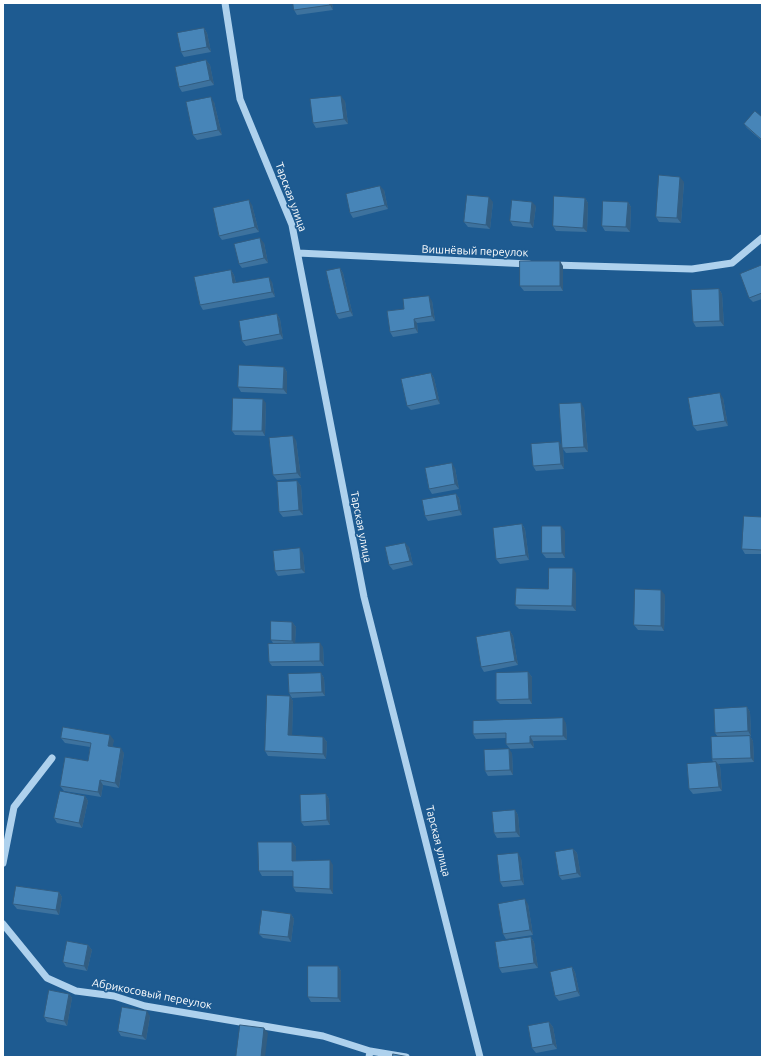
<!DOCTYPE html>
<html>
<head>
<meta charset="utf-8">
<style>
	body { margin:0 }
	#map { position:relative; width:765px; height:1060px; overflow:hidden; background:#1e5b91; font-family:Ubuntu,sans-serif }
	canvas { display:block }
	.frame { position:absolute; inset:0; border:4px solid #fff; pointer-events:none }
</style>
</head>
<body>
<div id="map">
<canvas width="765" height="1060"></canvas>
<div class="frame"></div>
</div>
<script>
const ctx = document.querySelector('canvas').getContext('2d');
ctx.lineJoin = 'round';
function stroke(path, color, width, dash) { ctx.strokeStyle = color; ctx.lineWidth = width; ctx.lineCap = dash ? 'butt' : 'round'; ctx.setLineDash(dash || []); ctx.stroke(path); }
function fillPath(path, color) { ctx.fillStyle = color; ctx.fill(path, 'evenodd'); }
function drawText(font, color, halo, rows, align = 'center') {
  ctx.font = font + ' Ubuntu,sans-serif'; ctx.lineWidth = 3.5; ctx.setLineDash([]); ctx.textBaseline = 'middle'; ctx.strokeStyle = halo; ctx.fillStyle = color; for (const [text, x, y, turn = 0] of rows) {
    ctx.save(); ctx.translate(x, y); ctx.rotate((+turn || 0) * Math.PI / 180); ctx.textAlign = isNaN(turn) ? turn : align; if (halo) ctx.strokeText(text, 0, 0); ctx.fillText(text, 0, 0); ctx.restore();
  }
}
const minor = new Path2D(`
	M 225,3 L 240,99 L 292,225 L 364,597 L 480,1057
	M 298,253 L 529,264
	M 553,265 L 692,269 L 732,263 L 762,238
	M 3,863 L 14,807 L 52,758
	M 3,924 L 47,978 L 76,991 L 114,996 L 145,1006 L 323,1036 L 370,1051
	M 369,1057 L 370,1051 L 406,1057`);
const wall = new Path2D(`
	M 293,3 L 332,3 L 333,10 L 297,15 L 294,10 Z
	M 204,28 L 207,33 L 211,52 L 184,57 L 181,52 Z
	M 206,60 L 210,65 L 214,85 L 182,92 L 179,87 Z
	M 345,101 L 348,124 L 316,128 L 313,123 Z
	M 214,102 L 222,135 L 197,140 L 193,135 Z
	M 762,117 L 762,141 L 747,128 L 744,124 Z
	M 684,182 L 681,223 L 659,222 L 656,217 Z
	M 384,190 L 388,209 L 353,218 L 350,213 Z
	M 585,198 L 588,203 L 587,232 L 556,231 L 553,226 Z
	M 493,202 L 490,229 L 468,227 L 464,222 Z
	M 628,202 L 631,207 L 630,232 L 605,231 L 602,226 Z
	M 252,205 L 259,232 L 222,240 L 219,236 Z
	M 536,206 L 533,228 L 513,226 L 510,221 Z
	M 264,243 L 268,263 L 242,268 L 239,264 Z
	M 762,265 L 762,299 L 753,302 L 749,298 Z
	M 563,266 L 563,291 L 524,291 L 520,286 Z
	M 340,268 L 343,273 L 353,316 L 339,319 L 336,314 Z
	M 231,270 L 234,275 L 236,283 L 272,282 L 275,297 L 203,310 L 200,305 Z
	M 719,289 L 722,294 L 724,326 L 696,327 L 693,322 Z
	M 432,301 L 435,321 L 417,323 L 418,333 L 393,337 L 390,332 L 404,309 Z
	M 277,314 L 280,319 L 283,339 L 246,346 L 242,341 Z
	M 284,367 L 287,372 L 287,394 L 241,392 L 238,387 Z
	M 431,373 L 434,378 L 440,404 L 411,410 L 407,406 Z
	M 723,398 L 728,426 L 697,431 L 693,426 Z
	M 266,403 L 265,436 L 235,435 L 232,431 Z
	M 584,408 L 588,452 L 566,453 L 563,449 L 564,469 L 536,471 L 533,466 L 559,442 L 562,446 Z
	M 296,440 L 301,478 L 277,480 L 273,475 Z
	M 455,468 L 459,489 L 432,494 L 429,489 Z
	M 297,481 L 301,486 L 303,515 L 283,517 L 279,512 Z
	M 456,494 L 459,498 L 462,515 L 428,521 L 425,516 Z
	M 762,517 L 762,554 L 745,554 L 742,549 Z
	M 522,524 L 525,529 L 529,560 L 500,564 L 496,559 Z
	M 565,531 L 565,558 L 546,558 L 542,553 Z
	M 409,547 L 413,565 L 393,570 L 389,565 Z
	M 303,553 L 305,573 L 278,576 L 275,571 Z
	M 576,573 L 576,611 L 519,609 L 515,605 L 548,589 Z
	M 665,595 L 664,631 L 638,630 L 634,625 Z
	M 292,622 L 296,627 L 295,643 L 323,647 L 324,666 L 272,666 L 269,662 L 273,643 L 271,640 Z
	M 510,631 L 513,636 L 518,665 L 484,672 L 481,667 Z
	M 528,672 L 532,677 L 532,704 L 500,704 L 496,700 Z
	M 321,673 L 324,678 L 325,696 L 292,698 L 289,693 Z
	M 290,696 L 293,701 L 292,735 L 323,737 L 327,742 L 326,759 L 268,756 L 265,751 Z
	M 747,707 L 750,712 L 751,736 L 750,736 L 753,741 L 754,762 L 718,764 L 720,766 L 722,791 L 693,794 L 689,789 L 713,762 L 712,759 L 718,737 L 715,733 Z
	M 566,723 L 567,740 L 533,741 L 534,748 L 510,749 L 506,744 L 506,738 L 476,739 L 473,734 Z
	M 61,738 L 114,740 L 112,746 L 124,753 L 119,788 L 103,785 L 101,797 L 64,791 L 60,786 L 88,761 L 90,747 L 65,743 Z
	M 512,753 L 513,775 L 488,776 L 485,771 Z
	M 326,794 L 329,799 L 330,825 L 304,826 L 301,822 Z
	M 85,796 L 88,801 L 82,828 L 57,823 L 54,818 Z
	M 515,810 L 518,815 L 520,837 L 497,838 L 494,833 Z
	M 292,842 L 296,847 L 296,861 L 333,865 L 333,894 L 296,892 L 293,887 L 293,876 L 262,876 L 259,871 Z
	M 573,849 L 577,853 L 581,877 L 562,880 L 559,876 Z
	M 521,858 L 524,885 L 503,887 L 500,882 Z
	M 59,892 L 62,897 L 59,915 L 17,909 L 13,904 Z
	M 528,904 L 533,935 L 506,939 L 503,934 Z
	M 291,914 L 294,919 L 291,942 L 263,938 L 259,934 Z
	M 531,937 L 534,942 L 538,968 L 502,973 L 499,968 Z
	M 88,945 L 92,950 L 87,971 L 66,967 L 63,962 Z
	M 338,966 L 341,971 L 341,1002 L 311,1002 L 308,997 Z
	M 572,967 L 575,972 L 580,996 L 559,1001 L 555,996 Z
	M 69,994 L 72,998 L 67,1026 L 47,1022 L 44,1017 Z
	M 150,1016 L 146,1040 L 121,1036 L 118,1031 Z
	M 549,1022 L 553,1027 L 557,1049 L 536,1053 L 532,1048 Z`);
const shadedWall = new Path2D(`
	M 329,3 L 332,3 L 333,10 L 330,5 Z
	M 204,28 L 207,33 L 211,52 L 207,47 Z
	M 206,60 L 210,65 L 214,85 L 210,80 Z
	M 341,96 L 345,101 L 348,124 L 344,119 Z
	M 211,97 L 214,102 L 222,135 L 218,130 Z
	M 680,177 L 684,182 L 681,223 L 677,218 Z
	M 380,186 L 384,190 L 388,209 L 385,205 Z
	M 489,197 L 493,202 L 490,229 L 486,225 Z
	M 585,198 L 588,203 L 587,232 L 583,228 Z
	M 249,200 L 252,205 L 259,232 L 255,227 Z
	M 532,202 L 536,206 L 533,228 L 530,223 Z
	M 628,202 L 631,207 L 630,232 L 626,227 Z
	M 260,238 L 264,243 L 268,263 L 264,258 Z
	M 560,261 L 563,266 L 563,291 L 560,286 Z
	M 340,268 L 343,273 L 353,316 L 350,311 Z
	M 231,270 L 234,275 L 237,288 L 233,283 Z
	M 269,277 L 272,282 L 275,297 L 272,292 Z
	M 719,289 L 722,294 L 724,326 L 720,321 Z
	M 429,296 L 432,301 L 435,321 L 432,316 Z
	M 277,314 L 280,319 L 283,339 L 280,334 Z
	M 414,319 L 417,323 L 418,333 L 415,328 Z
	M 284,367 L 287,372 L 287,394 L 283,389 Z
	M 431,373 L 434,378 L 440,404 L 437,399 Z
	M 720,393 L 723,398 L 728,426 L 725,421 Z
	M 263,399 L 266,403 L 265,436 L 262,431 Z
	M 581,403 L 584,408 L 588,452 L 584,447 Z
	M 293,436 L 296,440 L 301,478 L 297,473 Z
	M 559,442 L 563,447 L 564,469 L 561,464 Z
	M 452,463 L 455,468 L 459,489 L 455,484 Z
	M 297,481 L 301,486 L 303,515 L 299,510 Z
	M 456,494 L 459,498 L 462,515 L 459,510 Z
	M 522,524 L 525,529 L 529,560 L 526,555 Z
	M 561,526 L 565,531 L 565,558 L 562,553 Z
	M 405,543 L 409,547 L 413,565 L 410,561 Z
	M 300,548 L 303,553 L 305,573 L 301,569 Z
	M 573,568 L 576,573 L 576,611 L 572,606 Z
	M 661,590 L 665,595 L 664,631 L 661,626 Z
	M 292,622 L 296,627 L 295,645 L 292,641 Z
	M 510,631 L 513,636 L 518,665 L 515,661 Z
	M 320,643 L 323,647 L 324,666 L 320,661 Z
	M 528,672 L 532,677 L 532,704 L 529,699 Z
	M 321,673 L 324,678 L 325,696 L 322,692 Z
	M 290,696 L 293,701 L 292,740 L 288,735 Z
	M 747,707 L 750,712 L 751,736 L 748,731 Z
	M 563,718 L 566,723 L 567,740 L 563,736 Z
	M 110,735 L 114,740 L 112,751 L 108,746 Z
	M 530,736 L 533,741 L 534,748 L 530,743 Z
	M 750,736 L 753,741 L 754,762 L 751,758 Z
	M 323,737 L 327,742 L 326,759 L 323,754 Z
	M 121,748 L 124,753 L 119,788 L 115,783 Z
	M 509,749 L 512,753 L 513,775 L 510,770 Z
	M 716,762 L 720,766 L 722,791 L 719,787 Z
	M 100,780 L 103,785 L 101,797 L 98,792 Z
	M 326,794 L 329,799 L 330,825 L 327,820 Z
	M 85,796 L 88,801 L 82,828 L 79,823 Z
	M 515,810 L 518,815 L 520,837 L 516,832 Z
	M 292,842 L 296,847 L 296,866 L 292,861 Z
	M 573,849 L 577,853 L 581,877 L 577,873 Z
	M 518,853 L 521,858 L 524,885 L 521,880 Z
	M 330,860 L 333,865 L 333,894 L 330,889 Z
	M 59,892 L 62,897 L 59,915 L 56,910 Z
	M 525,899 L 528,904 L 533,935 L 530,930 Z
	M 291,914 L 294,919 L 291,942 L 288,937 Z
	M 531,937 L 534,942 L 538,968 L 534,963 Z
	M 88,945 L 92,950 L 87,971 L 84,966 Z
	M 338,966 L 341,971 L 341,1002 L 338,998 Z
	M 572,967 L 575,972 L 580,996 L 577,991 Z
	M 69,994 L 72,998 L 67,1026 L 64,1021 Z
	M 147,1011 L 150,1016 L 146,1040 L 142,1036 Z
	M 549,1022 L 553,1027 L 557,1049 L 553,1044 Z
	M 264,1028 L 268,1033 L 265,1057 L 261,1057 Z`);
const building = new Path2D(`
	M 293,3 L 329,3 L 330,5 L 294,10 Z
	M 204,28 L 207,47 L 181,52 L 177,33 Z
	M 206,60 L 210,80 L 179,87 L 175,67 Z
	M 341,96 L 344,119 L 313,123 L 310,99 Z
	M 211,97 L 218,130 L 193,135 L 186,102 Z
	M 755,111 L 762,117 L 762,140 L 744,124 Z
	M 659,175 L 680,177 L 677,218 L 656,217 Z
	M 380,186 L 385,205 L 350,213 L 346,194 Z
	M 467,195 L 489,197 L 486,225 L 464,222 Z
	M 554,196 L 585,198 L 583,228 L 553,226 Z
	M 249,200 L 255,227 L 219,236 L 213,208 Z
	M 512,200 L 532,202 L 530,223 L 510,221 Z
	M 603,201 L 628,202 L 626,227 L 602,226 Z
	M 260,238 L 264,258 L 239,264 L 234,244 Z
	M 520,261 L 560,261 L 560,286 L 520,286 Z
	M 762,265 L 762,293 L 749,298 L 740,274 Z
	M 340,268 L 350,311 L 336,314 L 326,271 Z
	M 231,270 L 233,283 L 269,277 L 272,292 L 200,305 L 194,277 Z
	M 719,289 L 720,321 L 693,322 L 691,290 Z
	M 429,296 L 432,316 L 414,319 L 415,328 L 390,332 L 387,311 L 404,309 L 403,299 Z
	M 277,314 L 280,334 L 242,341 L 239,321 Z
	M 239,365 L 284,367 L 283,389 L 238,387 Z
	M 431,373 L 437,399 L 407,406 L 401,379 Z
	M 720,393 L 725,421 L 693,426 L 688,398 Z
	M 233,398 L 263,399 L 262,431 L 232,431 Z
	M 581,403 L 584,447 L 562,448 L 559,404 Z
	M 293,436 L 297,473 L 273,475 L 269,438 Z
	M 559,442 L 561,464 L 533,466 L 531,444 Z
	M 452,463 L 455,484 L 429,489 L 425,468 Z
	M 297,481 L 299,510 L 279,512 L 277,482 Z
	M 456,494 L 459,510 L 425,516 L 422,500 Z
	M 744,516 L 762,517 L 762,550 L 742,549 Z
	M 522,524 L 526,555 L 496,559 L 493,528 Z
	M 542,526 L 561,526 L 562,553 L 542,553 Z
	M 405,543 L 410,561 L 389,565 L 385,547 Z
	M 300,548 L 301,569 L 275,571 L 273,551 Z
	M 549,568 L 573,568 L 572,606 L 515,605 L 516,588 L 548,589 Z
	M 635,589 L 661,590 L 661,626 L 634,625 Z
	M 271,621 L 292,622 L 292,641 L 271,640 Z
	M 510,631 L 515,661 L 481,667 L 476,637 Z
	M 320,643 L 320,661 L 269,662 L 268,644 Z
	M 528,672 L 529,699 L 496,700 L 496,673 Z
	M 321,673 L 322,692 L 289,693 L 288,674 Z
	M 267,695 L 290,696 L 288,735 L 323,737 L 323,754 L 265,751 Z
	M 747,707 L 748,731 L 715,733 L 714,709 Z
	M 563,718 L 563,736 L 530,736 L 530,743 L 506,744 L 506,733 L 473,734 L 473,721 Z
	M 63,727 L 110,735 L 108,746 L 121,748 L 115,783 L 100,780 L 98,792 L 60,786 L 65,757 L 88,761 L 91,743 L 61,738 Z
	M 750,736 L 751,758 L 712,759 L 711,737 Z
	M 509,749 L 510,770 L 485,771 L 484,750 Z
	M 716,762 L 719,787 L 689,789 L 687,764 Z
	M 60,791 L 85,796 L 79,823 L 54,818 Z
	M 326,794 L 327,820 L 301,822 L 300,795 Z
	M 515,810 L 516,832 L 494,833 L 492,812 Z
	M 258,842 L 292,842 L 292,861 L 330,860 L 330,889 L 293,887 L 293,871 L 259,871 Z
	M 573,849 L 577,873 L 559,876 L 555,852 Z
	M 518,853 L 521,880 L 500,882 L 497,855 Z
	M 16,886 L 59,892 L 56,910 L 13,904 Z
	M 525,899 L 530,930 L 503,934 L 498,904 Z
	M 262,910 L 291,914 L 288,937 L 259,934 Z
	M 531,937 L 534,963 L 499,968 L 495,942 Z
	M 67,941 L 88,945 L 84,966 L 63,962 Z
	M 308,966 L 338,966 L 338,998 L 308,997 Z
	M 572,967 L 577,991 L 555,996 L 550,972 Z
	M 49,990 L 69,994 L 64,1021 L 44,1017 Z
	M 122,1007 L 147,1011 L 142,1036 L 118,1031 Z
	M 549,1022 L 553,1044 L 532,1048 L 528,1026 Z
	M 240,1025 L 264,1028 L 261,1057 L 236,1057 Z
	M 393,1054 L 409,1057 L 393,1057 Z`);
const streetNames = [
	["Тарская улица",291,197,70],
	["Вишнёвый переулок",475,251,2],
	["Тарская улица",361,527,79],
	["Тарская улица",438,841,76],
	["Абрикосовый переулок",152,994,11]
];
stroke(minor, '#aed1ed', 7);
fillPath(wall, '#3d729e');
fillPath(shadedWall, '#325d81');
fillPath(building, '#4785b8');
stroke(building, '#325d81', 1);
drawText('11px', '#fff', '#1e5b91', streetNames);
</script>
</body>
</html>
